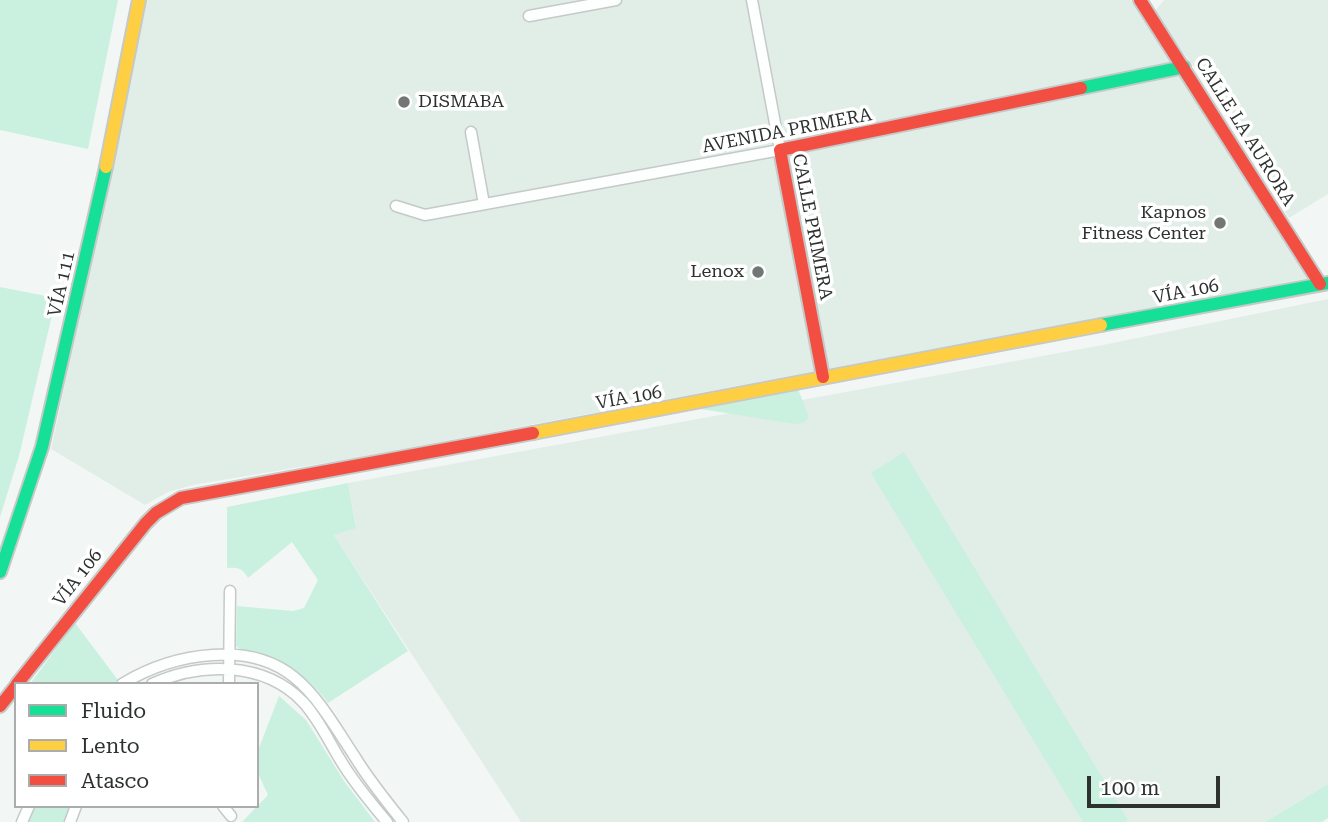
<!DOCTYPE html>
<html>
<head>
<meta charset="utf-8">
<style>
	body { margin:0 }
	#map { position:relative; width:1328px; height:822px; overflow:hidden; background:#f2f7f5; font-family:"Roboto Serif",serif }
	canvas { display:block }
	.legend { position:absolute; left:14px; top:682px; width:245px; height:126px; box-sizing:border-box; background:#fff; border:2px solid #abadac; margin:0; padding:9px 12px; list-style:none; font-size:21px; color:#2d3230 }
	.legend li { display:flex; align-items:center; gap:14px; height:35px }
	.legend b { width:35px; border:2px solid #abadac }
	.scale { position:absolute; left:1087px; top:776px; width:133px; height:32px; box-sizing:border-box; border:4px solid #2d3230; border-top:0; padding-left:9px; font-size:21px; line-height:24px; white-space:nowrap; color:#2d3230; -webkit-text-stroke:5px #fff; paint-order:stroke }
</style>
</head>
<body>
<div id="map">
<canvas width="1328" height="822"></canvas>
<ul class="legend">
<li><b style="height:9px;background:#16e098"></b>Fluido</li>
<li><b style="height:9px;background:#ffcf43"></b>Lento</li>
<li><b style="height:9px;background:#f24e42"></b>Atasco</li>
</ul>
<div class="scale">100 m</div>
</div>
<script>
const ctx = document.querySelector('canvas').getContext('2d');
ctx.lineJoin = 'round';
function fillPath(path, color) { ctx.fillStyle = color; ctx.fill(path, 'evenodd'); }
function stroke(path, color, width, dash) { ctx.strokeStyle = color; ctx.lineWidth = width; ctx.lineCap = dash ? 'butt' : 'round'; ctx.setLineDash(dash || []); ctx.stroke(path); }
function drawText(font, color, halo, rows, align = 'center') {
  ctx.font = font + ' "Roboto Serif",serif'; ctx.lineWidth = 7; ctx.setLineDash([]); ctx.textBaseline = 'middle'; ctx.strokeStyle = halo; ctx.fillStyle = color; for (const [text, x, y, turn = 0] of rows) {
    ctx.save(); ctx.translate(x, y); ctx.rotate((+turn || 0) * Math.PI / 180); ctx.textAlign = isNaN(turn) ? turn : align; if (halo) ctx.strokeText(text, 0, 0); ctx.fillText(text, 0, 0); ctx.restore();
  }
}
const built = new Path2D(`
	M 147,0 L 1131,0 L 1310,278 L 360,457 L 193,485 L 168,492 L 145,505 L 51,449 Z
	M 1164,0 L 1328,0 L 1328,194 L 1289,218 L 1200,75 L 1154,12 Z
	M 1328,299 L 1328,784 L 1265,822 L 521,822 L 334,535 L 356,527 L 348,483 L 1108,344 Z`);
const green = new Path2D(`
	M 0,0 L 118,0 L 88,149 L 0,130 Z
	M 0,287 L 56,298 L 19,456 L 0,517 Z
	M 798,389 L 809,417 L 803,423 L 795,424 L 701,409 Z
	M 904,452 L 1128,820 L 1125,822 L 1083,822 L 871,473 Z
	M 348,483 L 356,528 L 334,535 L 408,651 L 328,703 C 305,672 278,657 241,650 L 236,646 L 237,606 L 293,611 L 304,608 L 318,580 L 292,542 L 248,578 C 243,568 237,567 227,568 L 227,507 Z
	M 75,623 L 118,680 L 112,684 L 30,684 Z
	M 279,696 L 306,720 L 344,781 L 375,822 L 242,822 L 268,795 L 257,771 L 257,753 Z
	M 1328,784 L 1328,818 L 1322,822 L 1265,822 Z
	M 33,806 L 70,806 L 65,822 L 27,822 Z`);
const street = new Path2D(`
	M 529,16 L 616,0
	M 471,132 L 484,204
	M 396,206 L 425,215 L 780,150 L 752,0
	M 122,684 C 150,667 180,657 213,655 C 293,649 317,699 355,757 C 369,780 386,801 403,822
	M 152,684 C 200,662 264,661 303,702 C 319,719 329,742 341,761 C 354,783 371,803 387,822
	M 229,684 L 230,591
	M 223,806 L 231,816
	M 22,822 L 29,806
	M 70,822 L 76,806`);
const fast = new Path2D(`
	M 1081,88 L 1184,67
	M 1101,325 L 1328,283
	M 0,572 L 42,447 L 106,167`);
const slow = new Path2D(`
	M 106,167 L 139,0
	M 533,433 L 1101,325`);
const jam = new Path2D(`
	M 1140,0 L 1320,284
	M 823,377 L 780,150 L 1081,88
	M 17,684 L 146,523 L 156,513 L 181,498 L 533,433
	M 0,706 L 16,686`);
const markers = [
	[404,102,7,"#727775"],
	[1220,223,7,"#727775"],
	[758,272,7,"#727775"]
];
const poiNames = [
	["DISMABA",418,102,"left"],
	["Kapnos",1206,213],
	["Fitness Center",1206,234],
	["Lenox",744,272]
];
const streetNames = [
	["AVENIDA PRIMERA",787,131,-11],
	["CALLE LA AURORA",1245,132,58],
	["CALLE PRIMERA",812,227,79],
	["VÍA 111",62,284,-77],
	["VÍA 106",1186,292,-11],
	["VÍA 106",629,398,-10],
	["VÍA 106",78,578,-52]
];
fillPath(built, '#e1eee8');
fillPath(green, '#caf0df');
stroke(street, '#c5c9c7', 13);
stroke(fast, '#c5c9c7', 16);
stroke(slow, '#c5c9c7', 16);
stroke(jam, '#c5c9c7', 16);
stroke(street, '#fdfefe', 10);
stroke(fast, '#16e098', 12);
stroke(slow, '#ffcf43', 12);
stroke(jam, '#f24e42', 12);
for (const [x, y, r, color] of markers) { const dot = new Path2D(); dot.arc(x, y, r, 0, 2 * Math.PI); ctx.fillStyle = color; ctx.fill(dot); stroke(dot, '#fff', 2.5); }
drawText('18px', '#2d3230', '#fff', poiNames, 'right');
drawText('18px', '#2d3230', '#fff', streetNames);
</script>
</body>
</html>
